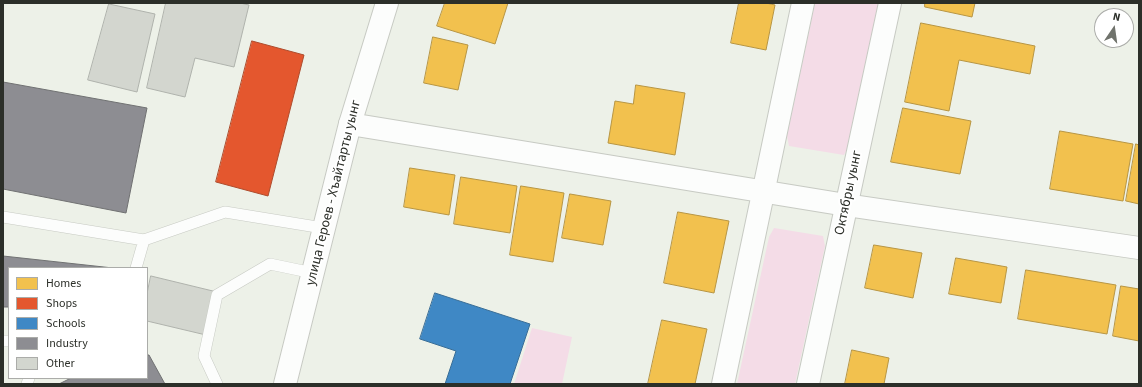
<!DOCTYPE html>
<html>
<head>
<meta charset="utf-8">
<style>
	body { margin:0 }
	#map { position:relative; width:1142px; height:387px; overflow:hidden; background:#edf1e8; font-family:"Source Sans 3",sans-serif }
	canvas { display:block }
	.frame { position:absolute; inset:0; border:4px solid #2c2f29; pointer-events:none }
	.legend { position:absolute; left:8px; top:267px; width:140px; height:112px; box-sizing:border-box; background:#fff; border:1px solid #abaca9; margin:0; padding:5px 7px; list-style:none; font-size:12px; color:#2c2f29 }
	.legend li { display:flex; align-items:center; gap:8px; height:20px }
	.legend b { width:20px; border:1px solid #abaca9 }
	.north { position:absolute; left:1094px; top:8px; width:40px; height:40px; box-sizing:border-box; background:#fff; border:1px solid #abaca9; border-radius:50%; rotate:13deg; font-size:11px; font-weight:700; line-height:16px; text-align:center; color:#2c2f29 }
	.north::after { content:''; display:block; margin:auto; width:14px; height:18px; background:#70736c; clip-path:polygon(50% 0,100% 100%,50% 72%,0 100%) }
</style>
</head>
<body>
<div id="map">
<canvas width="1142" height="387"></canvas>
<div class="frame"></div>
<ul class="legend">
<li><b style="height:11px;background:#f2c14e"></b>Homes</li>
<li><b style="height:11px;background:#e4572e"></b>Shops</li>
<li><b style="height:11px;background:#3f88c5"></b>Schools</li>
<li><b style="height:11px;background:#8d8d92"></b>Industry</li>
<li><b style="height:11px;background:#d3d6cf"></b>Other</li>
</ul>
<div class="north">N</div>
</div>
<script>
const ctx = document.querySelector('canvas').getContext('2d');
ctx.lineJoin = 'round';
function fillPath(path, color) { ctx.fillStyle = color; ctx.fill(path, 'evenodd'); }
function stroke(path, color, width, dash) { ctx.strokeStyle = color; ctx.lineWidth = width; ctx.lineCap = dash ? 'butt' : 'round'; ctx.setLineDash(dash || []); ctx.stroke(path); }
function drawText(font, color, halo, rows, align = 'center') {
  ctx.font = font + ' "Source Sans 3",sans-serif'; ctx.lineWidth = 4; ctx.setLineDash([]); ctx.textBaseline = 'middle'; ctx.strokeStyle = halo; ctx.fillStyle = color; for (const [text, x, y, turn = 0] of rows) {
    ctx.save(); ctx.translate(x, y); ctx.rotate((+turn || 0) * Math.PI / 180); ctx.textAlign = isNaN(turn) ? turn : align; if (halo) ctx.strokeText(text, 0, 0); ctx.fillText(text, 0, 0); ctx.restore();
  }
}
const green = new Path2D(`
	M 815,3 L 879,3 L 848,147 L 844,155 L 789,146 L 787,136 Z
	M 774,228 L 823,236 L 825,246 L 795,384 L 737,384 L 769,237 Z
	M 532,328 L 572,337 L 562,384 L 514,384 Z`);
const homes = new Path2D(`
	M 445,3 L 508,3 L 495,44 L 437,26 Z
	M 739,3 L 766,3 L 775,5 L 766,50 L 731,43 Z
	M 925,3 L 975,3 L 972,17 L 925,7 Z
	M 921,23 L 1035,46 L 1030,74 L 959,60 L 949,111 L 905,102 Z
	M 433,37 L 468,45 L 458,90 L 424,83 Z
	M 636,85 L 685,93 L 675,155 L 608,143 L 615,101 L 633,104 Z
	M 903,108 L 971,121 L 960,174 L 891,162 Z
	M 1060,131 L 1133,144 L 1123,201 L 1050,189 Z
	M 1136,144 L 1139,145 L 1139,204 L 1126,201 Z
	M 410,168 L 455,175 L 449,215 L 404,207 Z
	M 461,177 L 517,186 L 510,233 L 454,224 Z
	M 521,186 L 564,193 L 553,262 L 510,255 Z
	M 570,194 L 611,201 L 603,245 L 562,238 Z
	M 678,212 L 729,221 L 714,293 L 664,283 Z
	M 874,245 L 922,253 L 913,298 L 865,288 Z
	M 956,258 L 1007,267 L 1001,303 L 949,294 Z
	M 1026,270 L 1116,285 L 1107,334 L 1018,319 Z
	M 1121,286 L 1139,289 L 1139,341 L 1113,336 Z
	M 662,320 L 707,329 L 695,384 L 648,384 Z
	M 852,350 L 889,358 L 884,384 L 845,384 Z`);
const shops = new Path2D(`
	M 252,41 L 304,55 L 268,196 L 216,182 Z`);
const schools = new Path2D(`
	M 435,293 L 530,324 L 510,384 L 445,384 L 456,351 L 420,339 Z`);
const industry = new Path2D(`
	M 3,82 L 147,108 L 126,213 L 3,189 Z
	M 3,256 L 113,268 L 9,268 L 9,307 L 3,307 Z
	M 147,355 L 149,355 L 165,384 L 59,384 L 71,378 L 147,378 Z`);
const building = new Path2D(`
	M 166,3 L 240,3 L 249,5 L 234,67 L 195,58 L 185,97 L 147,88 Z
	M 109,4 L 155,14 L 137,92 L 88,80 Z
	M 151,276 L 217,292 L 206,335 L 147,321 L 147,294 Z`);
const service = new Path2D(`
	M 3,217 L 144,240
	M 136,268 L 144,240 L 225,212 L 323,228
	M 3,341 L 9,341
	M 27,384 L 29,378
	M 217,384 L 204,356 L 217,295 L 270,264 L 313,273`);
const minor = new Path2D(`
	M 350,124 L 846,205 L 1139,248`);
const tertiary = new Path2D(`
	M 285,384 L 350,124 L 387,3
	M 723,384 L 803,3
	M 808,384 L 890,3`);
const streetNames = [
	["улица Героев - Хъайтарты уынг",334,193,-76],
	["Октябры уынг",849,193,-78]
];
fillPath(green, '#f4dce7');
fillPath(homes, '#f2c14e');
stroke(homes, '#b79543', 1);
fillPath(shops, '#e4572e');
stroke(shops, '#ad4b2c', 1);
fillPath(schools, '#3f88c5');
stroke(schools, '#396d96', 1);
fillPath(industry, '#8d8d92');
stroke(industry, '#707172', 1);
fillPath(building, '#d3d6cf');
stroke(building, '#afb2ac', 1);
stroke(service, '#c7cac3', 12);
stroke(minor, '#c7cac3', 24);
stroke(tertiary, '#c7cac3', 24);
stroke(service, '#fcfdfc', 11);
stroke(minor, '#fcfdfc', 22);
stroke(tertiary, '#fcfdfc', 22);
drawText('14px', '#2c2f29', '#fff', streetNames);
</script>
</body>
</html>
